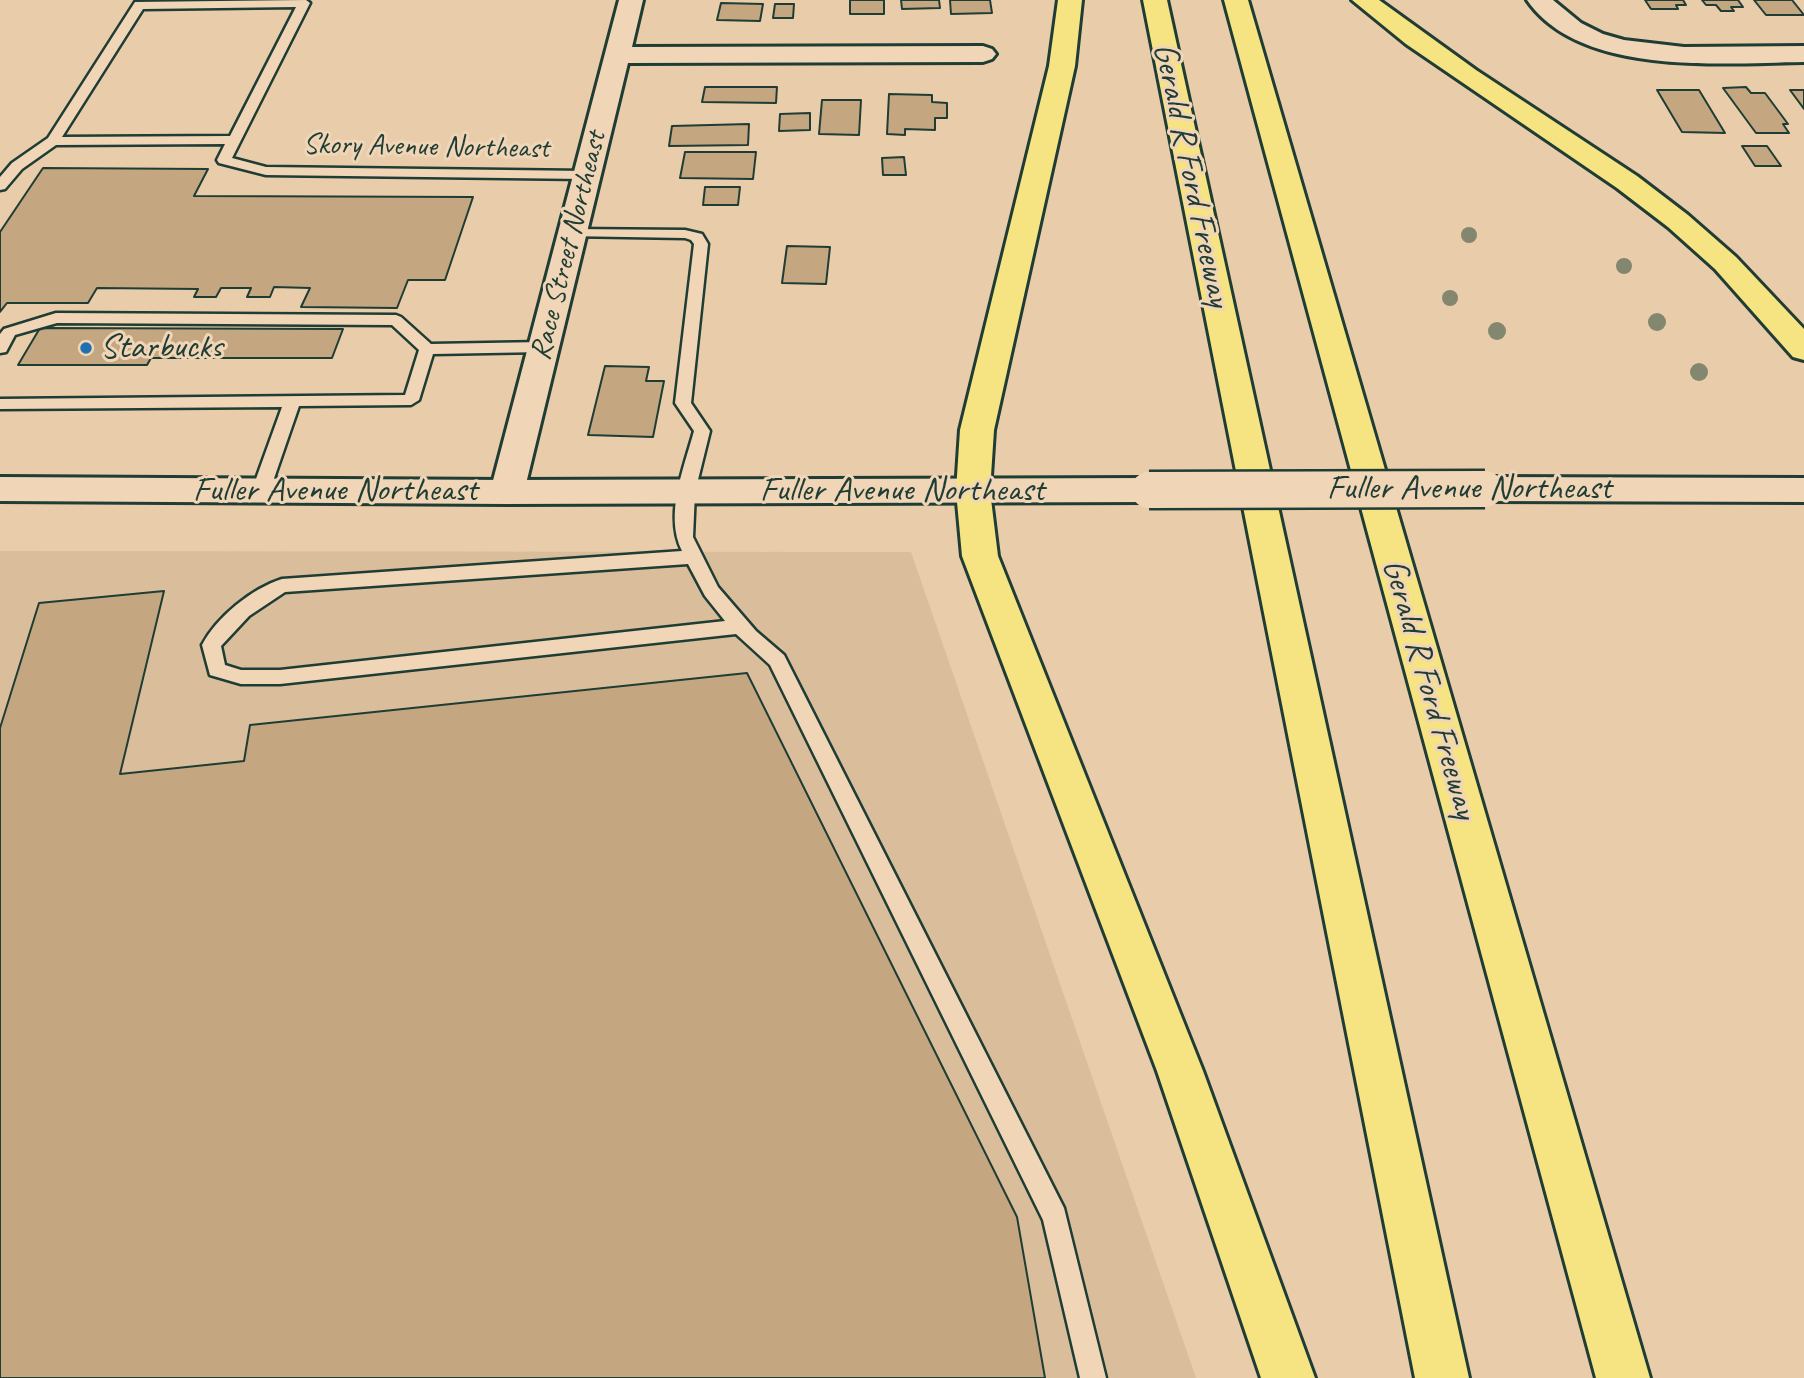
<!DOCTYPE html>
<html>
<head>
<meta charset="utf-8">
<style>
	body { margin:0 }
	canvas { display:block; background:#e9ccaa }
</style>
</head>
<body>
<canvas width="1804" height="1378"></canvas>
<script>
const ctx = document.querySelector('canvas').getContext('2d');
ctx.lineJoin = 'round';
function fillPath(path, color) { ctx.fillStyle = color; ctx.fill(path, 'evenodd'); }
function stroke(path, color, width, dash) { ctx.strokeStyle = color; ctx.lineWidth = width; ctx.lineCap = dash ? 'butt' : 'round'; ctx.setLineDash(dash || []); ctx.stroke(path); }
function drawText(font, color, halo, rows, align = 'center') {
  ctx.font = font + ' Caveat,sans-serif'; ctx.lineWidth = 6; ctx.setLineDash([]); ctx.textBaseline = 'middle'; ctx.strokeStyle = halo; ctx.fillStyle = color; for (const [text, x, y, turn = 0] of rows) {
    ctx.save(); ctx.translate(x, y); ctx.rotate((+turn || 0) * Math.PI / 180); ctx.textAlign = isNaN(turn) ? turn : align; if (halo) ctx.strokeText(text, 0, 0); ctx.fillText(text, 0, 0); ctx.restore();
  }
}
const built = new Path2D(`
	M 0,551 L 911,552 L 1196,1378 L 0,1378 Z`);
const building = new Path2D(`
	M 850,0 L 884,0 L 884,14 L 850,14 Z
	M 901,0 L 939,0 L 940,8 L 902,9 Z
	M 950,0 L 990,0 L 992,13 L 951,14 Z
	M 1645,0 L 1683,0 L 1686,5 L 1676,5 L 1678,9 L 1651,9 Z
	M 1702,0 L 1738,0 L 1743,7 L 1731,7 L 1734,11 L 1721,11 L 1716,5 L 1706,5 Z
	M 1754,0 L 1792,0 L 1804,15 L 1766,15 Z
	M 721,3 L 763,4 L 760,21 L 717,20 Z
	M 775,4 L 794,4 L 793,18 L 773,18 Z
	M 705,87 L 777,87 L 776,103 L 702,102 Z
	M 1746,87 L 1751,93 L 1765,93 L 1788,124 L 1783,124 L 1789,133 L 1756,133 L 1723,88 Z
	M 1657,90 L 1699,90 L 1725,133 L 1682,132 Z
	M 1790,90 L 1804,90 L 1804,109 Z
	M 889,94 L 932,95 L 932,102 L 947,103 L 947,118 L 935,118 L 935,130 L 905,129 L 905,135 L 887,134 Z
	M 822,100 L 861,100 L 859,135 L 819,134 Z
	M 810,113 L 810,130 L 779,131 L 780,114 Z
	M 749,124 L 748,145 L 669,146 L 672,126 Z
	M 1742,146 L 1767,146 L 1781,166 L 1755,166 Z
	M 685,152 L 756,152 L 753,179 L 680,178 Z
	M 904,157 L 906,175 L 883,175 L 882,158 Z
	M 43,168 L 208,169 L 194,196 L 473,197 L 445,280 L 408,280 L 397,308 L 301,307 L 310,288 L 274,287 L 270,297 L 247,297 L 251,288 L 221,288 L 216,297 L 194,297 L 198,289 L 97,288 L 88,303 L 7,303 L 0,312 L 0,232 Z
	M 705,187 L 740,187 L 738,205 L 703,205 Z
	M 787,246 L 830,247 L 826,284 L 782,283 Z
	M 40,328 L 343,329 L 332,358 L 151,358 L 147,365 L 18,365 Z
	M 605,366 L 649,367 L 646,381 L 664,381 L 653,437 L 588,435 Z
	M 164,591 L 120,774 L 244,761 L 250,725 L 747,673 L 1017,1217 L 1045,1378 L 0,1378 L 0,728 L 39,603 Z`);
const lane = new Path2D(`
	M 306,0 L 310,3 L 232,158 L 266,167 L 586,171 L 593,175 L 586,179 L 266,175 L 219,163 L 217,160 L 225,144 L 56,145 L 22,169 L 5,189 L 0,190 L 0,177 L 12,163 L 48,138 L 135,2 ZM 296,7 L 230,136 L 62,137 L 143,9 Z
	M 572,229 L 685,230 L 702,234 L 708,244 L 691,403 L 710,431 L 695,492 L 693,537 L 718,587 L 756,631 L 784,655 L 1064,1208 L 1106,1378 L 1080,1378 L 1043,1220 L 770,665 L 736,634 L 280,684 L 241,684 L 210,675 L 202,645 C 217,617 251,589 282,579 L 682,551 C 664,515 684,468 694,431 L 675,403 L 694,244 L 691,240 L 685,238 L 567,236 L 565,233 L 567,230 ZM 688,564 L 705,596 L 725,621 L 280,670 L 241,670 L 225,665 L 221,646 L 249,616 L 285,592 Z
	M 56,313 L 396,315 L 401,317 L 431,344 L 543,342 L 551,347 L 543,352 L 433,354 L 419,400 L 411,405 L 299,406 L 270,490 L 261,496 L 252,490 L 282,407 L 0,409 L 0,399 L 405,395 L 419,350 L 392,325 L 57,323 L 15,335 L 6,352 L 0,353 L 0,334 L 4,329 Z`);
const street = new Path2D(`
	M 619,0 L 643,0 L 632,47 L 983,46 L 992,49 L 996,54 L 992,59 L 983,62 L 628,63 L 524,492 L 519,500 L 507,504 L 495,500 L 490,492 Z
	M 1527,0 L 1553,0 L 1581,23 L 1603,34 L 1624,40 L 1684,47 L 1804,46 L 1804,62 C 1722,63 1580,77 1527,0 Z`);
const secondary = new Path2D(`
	M 0,477 L 507,480 L 1149,478 L 1161,482 L 1166,490 L 1161,498 L 1149,502 L 507,504 L 0,501 Z
	M 1485,477 L 1804,478 L 1804,502 L 1485,501 L 1473,497 L 1468,489 L 1473,481 Z`);
const highway = new Path2D(`
	M 1058,0 L 1082,0 L 1075,66 L 994,430 L 990,491 L 998,556 L 1203,1071 L 1315,1378 L 1261,1378 L 1157,1071 L 962,556 L 956,491 L 960,430 L 1049,66 Z
	M 1143,0 L 1167,0 L 1469,1378 L 1415,1378 Z
	M 1224,0 L 1248,0 L 1650,1378 L 1596,1378 Z
	M 1352,0 L 1379,0 L 1476,70 L 1637,176 L 1688,215 L 1736,257 L 1804,329 L 1804,360 L 1793,357 L 1715,269 L 1668,227 L 1617,188 L 1406,44 Z`);
const secondaryBridge = new Path2D(`
	M 1149,490 L 1485,489`);
const trees = [
	[1469,235,8],
	[1624,266,8],
	[1450,298,8],
	[1657,322,9],
	[1497,331,9],
	[1699,372,9]
];
const markers = [
	[86,348,7,"#1f6fb2"]
];
const farStreetnames = [
	["Skory Avenue Northeast",426,147,1],
	["Race Street Northeast",569,246,-76]
];
const streetNames = [
	["Gerald R Ford Freeway",1191,175,78],
	["Fuller Avenue Northeast",1469,489],
	["Fuller Avenue Northeast",335,491],
	["Fuller Avenue Northeast",902,491],
	["Gerald R Ford Freeway",1429,689,74]
];
const poiNames = [
	["Starbucks",100,348]
];
fillPath(built, '#dabe9c');
fillPath(building, '#c4a681');
stroke(building, '#1f3d34', 2);
stroke(lane, '#1f3d34', 5);
stroke(street, '#1f3d34', 6);
stroke(secondary, '#1f3d34', 6);
stroke(highway, '#1f3d34', 6);
fillPath(lane, '#f0d6b7');
fillPath(street, '#f0d6b7');
fillPath(secondary, '#f0d6b7');
fillPath(highway, '#f6e381');
stroke(secondaryBridge, '#1f3d34', 41, []);
stroke(secondaryBridge, '#f0d6b7', 36);
ctx.fillStyle = '#83876f';
for (const [x, y, r] of trees) { ctx.beginPath(); ctx.arc(x, y, r, 0, 2 * Math.PI); ctx.fill(); }
for (const [x, y, r, color] of markers) { const dot = new Path2D(); dot.arc(x, y, r, 0, 2 * Math.PI); ctx.fillStyle = color; ctx.fill(dot); stroke(dot, '#f0d6b7', 2.5); }
drawText('30px', '#1f3d34', '#f0d6b7', farStreetnames);
drawText('35px', '#1f3d34', '#f0d6b7', streetNames);
drawText('35px', '#1f3d34', '#f0d6b7', poiNames, 'left');
</script>
</body>
</html>
